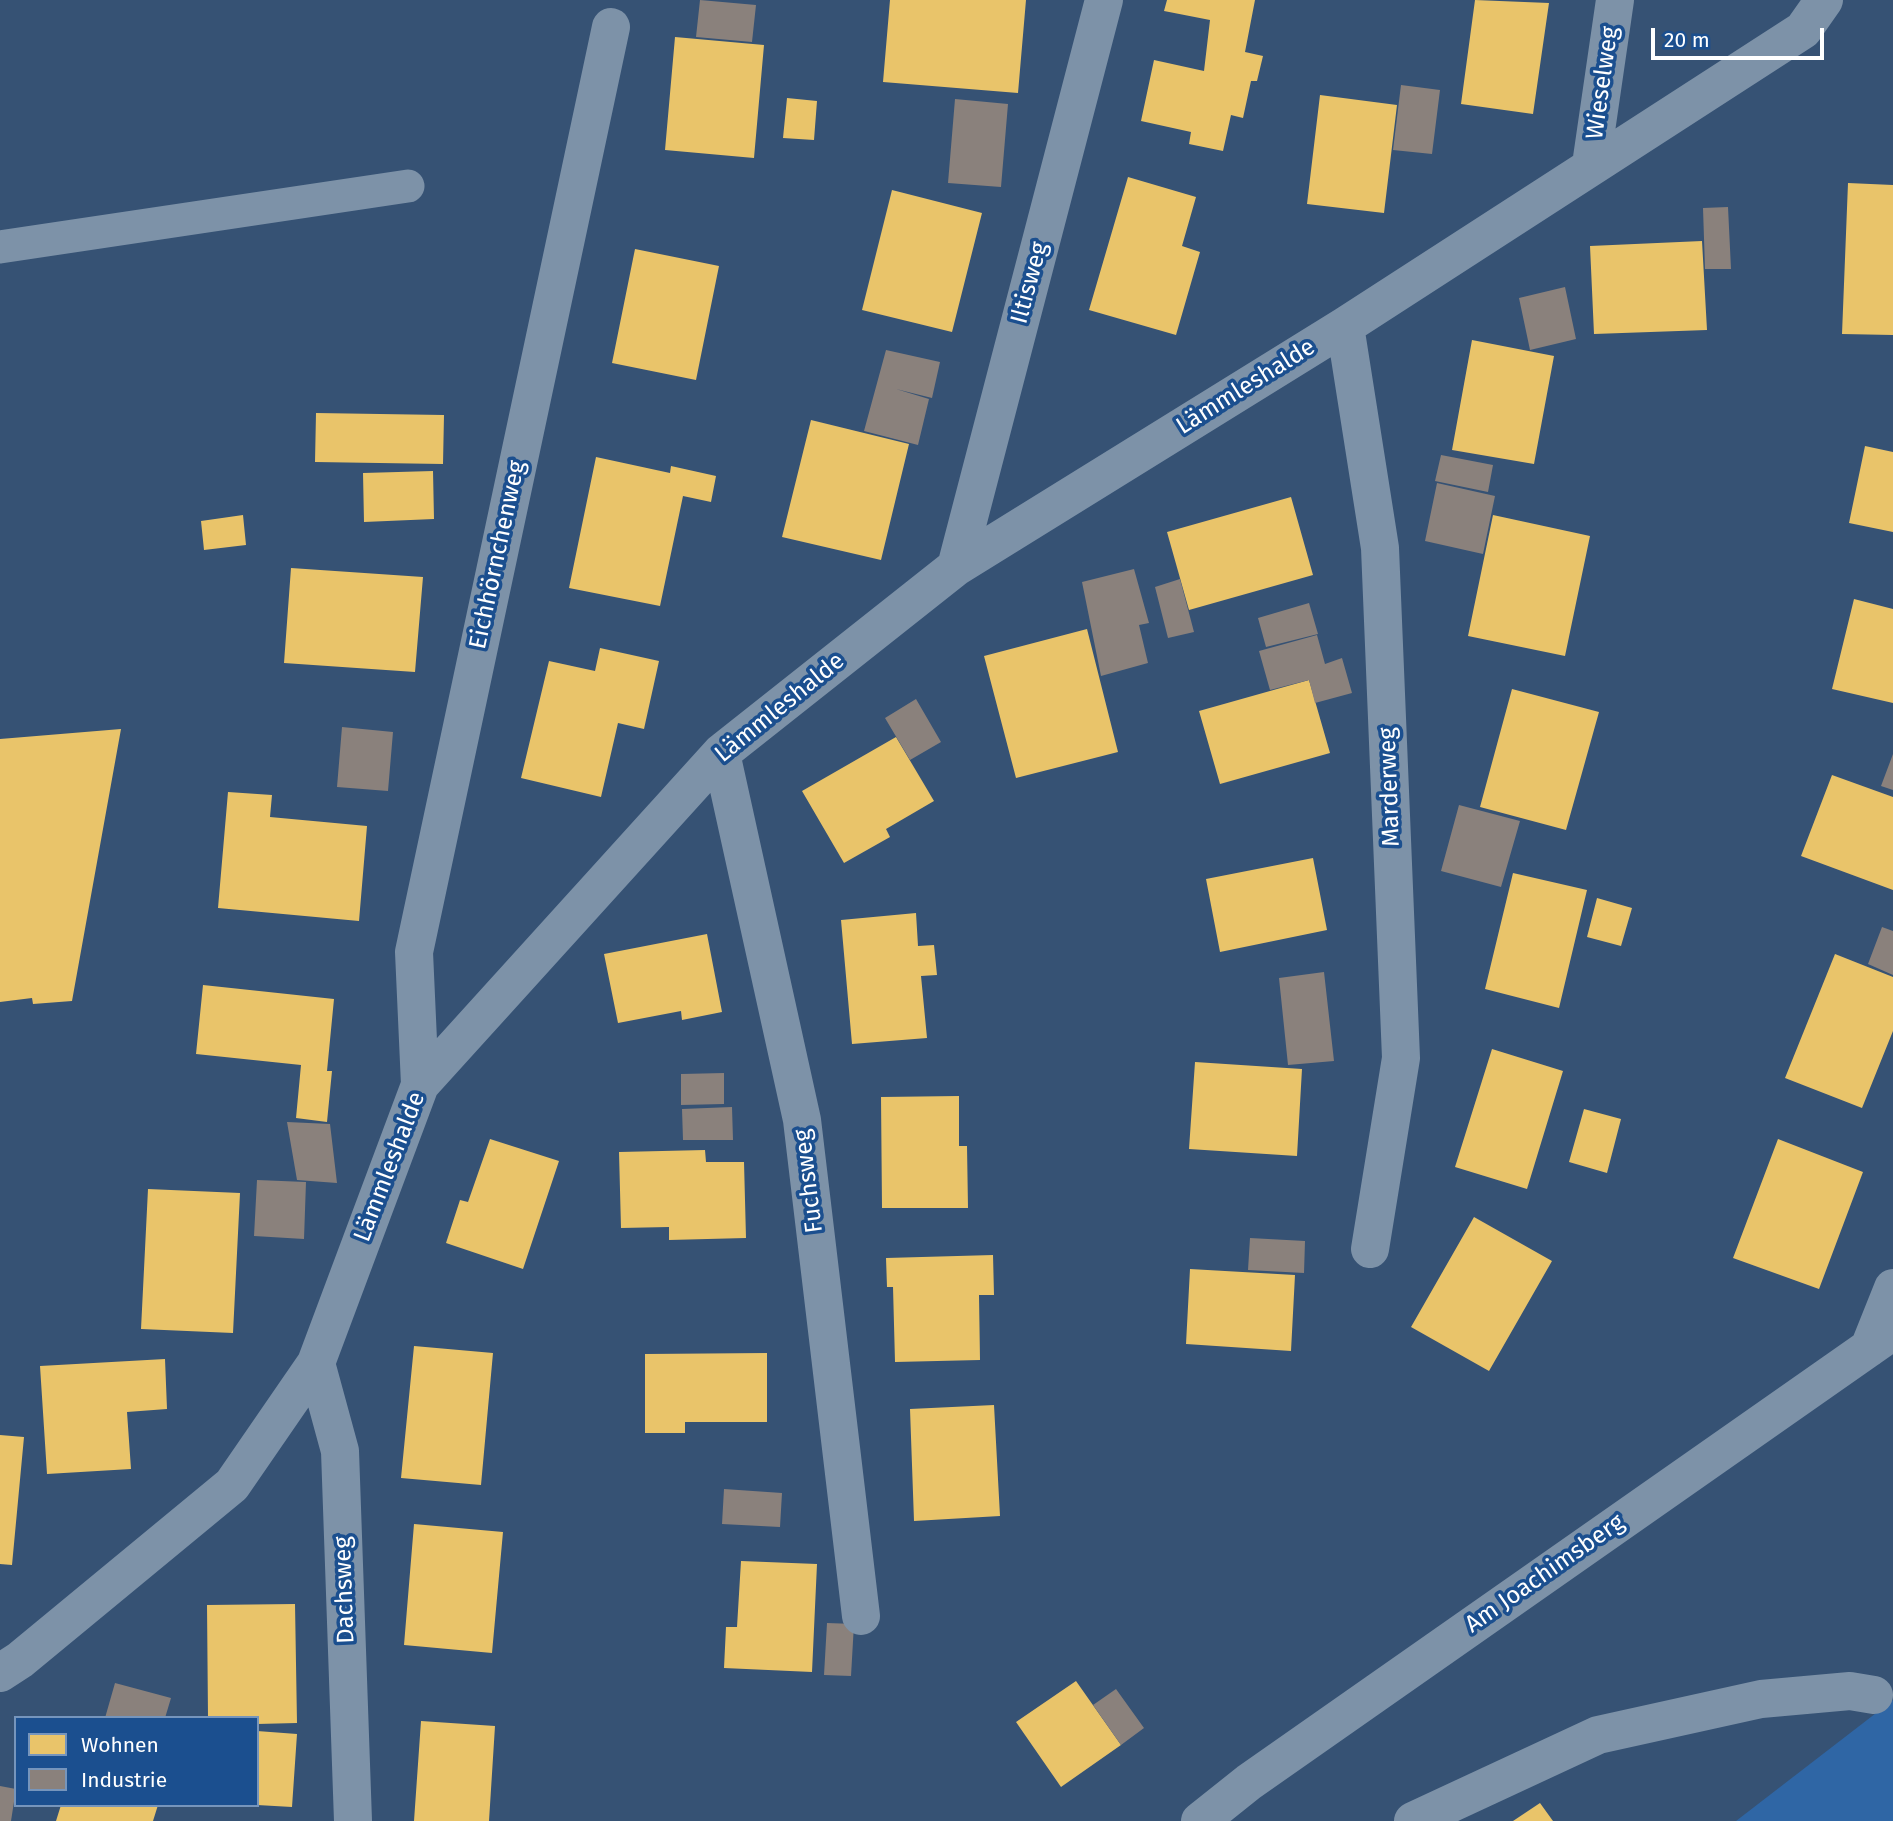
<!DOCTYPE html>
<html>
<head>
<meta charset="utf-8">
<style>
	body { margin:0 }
	#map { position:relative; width:1893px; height:1821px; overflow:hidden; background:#365274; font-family:"Fira Sans",sans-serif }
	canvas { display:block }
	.legend { position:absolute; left:14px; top:1716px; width:245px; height:91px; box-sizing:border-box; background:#1b4f8f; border:2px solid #7695bc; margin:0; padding:9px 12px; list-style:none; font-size:21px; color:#fff }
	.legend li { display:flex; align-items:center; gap:14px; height:35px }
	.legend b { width:35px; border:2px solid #7695bc }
	.scale { position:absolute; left:1651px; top:28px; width:173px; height:32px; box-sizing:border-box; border:4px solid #fff; border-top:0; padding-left:9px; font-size:21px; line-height:24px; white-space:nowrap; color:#fff; -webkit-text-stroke:5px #1b4f8f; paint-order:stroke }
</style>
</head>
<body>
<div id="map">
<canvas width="1893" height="1821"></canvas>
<ul class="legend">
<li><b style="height:19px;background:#e9c46a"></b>Wohnen</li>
<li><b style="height:19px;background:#8a817c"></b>Industrie</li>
</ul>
<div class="scale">20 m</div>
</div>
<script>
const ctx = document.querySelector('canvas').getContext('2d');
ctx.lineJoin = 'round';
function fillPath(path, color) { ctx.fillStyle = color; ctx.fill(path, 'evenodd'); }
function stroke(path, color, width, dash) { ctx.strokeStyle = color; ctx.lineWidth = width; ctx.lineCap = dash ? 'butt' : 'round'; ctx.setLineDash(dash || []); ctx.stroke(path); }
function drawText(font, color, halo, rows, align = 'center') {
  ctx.font = font + ' "Fira Sans",sans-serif'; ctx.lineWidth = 7; ctx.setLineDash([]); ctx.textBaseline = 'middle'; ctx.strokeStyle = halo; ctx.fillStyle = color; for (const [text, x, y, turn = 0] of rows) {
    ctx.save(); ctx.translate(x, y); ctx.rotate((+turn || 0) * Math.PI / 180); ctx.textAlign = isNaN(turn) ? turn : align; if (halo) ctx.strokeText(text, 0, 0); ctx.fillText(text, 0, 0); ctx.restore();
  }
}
const green = new Path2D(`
	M 1893,1700 L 1893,1821 L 1736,1821 Z`);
const homes = new Path2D(`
	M 890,0 L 1026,0 L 1018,93 L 883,82 Z
	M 1167,0 L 1255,0 L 1245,52 L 1263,56 L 1257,81 L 1251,81 L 1243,118 L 1231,115 L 1223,151 L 1189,144 L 1191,132 L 1141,121 L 1154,60 L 1204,71 L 1210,20 L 1164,11 Z
	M 1475,0 L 1549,3 L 1533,114 L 1461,104 Z
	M 675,37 L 764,45 L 754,158 L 665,150 Z
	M 1320,95 L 1397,105 L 1384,213 L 1307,204 Z
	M 787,98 L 817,101 L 814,140 L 783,138 Z
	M 1128,177 L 1196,197 L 1182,246 L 1200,252 L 1176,335 L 1089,310 Z
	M 1848,183 L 1893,185 L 1893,335 L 1842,334 Z
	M 892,190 L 982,213 L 952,332 L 862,310 Z
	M 1702,241 L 1707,330 L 1594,334 L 1590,246 Z
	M 635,249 L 719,266 L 696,380 L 612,363 Z
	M 1472,340 L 1554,356 L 1534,464 L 1452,450 Z
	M 316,413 L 444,415 L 443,464 L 315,462 Z
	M 811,420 L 909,444 L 881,560 L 782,537 Z
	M 1865,446 L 1893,452 L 1893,532 L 1849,523 Z
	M 596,457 L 670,473 L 671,466 L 716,476 L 711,502 L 683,496 L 660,606 L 569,588 Z
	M 433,471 L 434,519 L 364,522 L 363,473 Z
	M 1291,497 L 1313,575 L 1189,610 L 1167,532 Z
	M 243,515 L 246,545 L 204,550 L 201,521 Z
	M 1493,515 L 1590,536 L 1565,656 L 1468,636 Z
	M 291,568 L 423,577 L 415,672 L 284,663 Z
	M 1854,599 L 1893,609 L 1893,703 L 1832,689 Z
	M 1087,629 L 1118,752 L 1016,778 L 984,656 Z
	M 600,648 L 659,661 L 644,729 L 618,723 L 601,797 L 521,778 L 549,661 L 595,671 Z
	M 1309,680 L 1330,753 L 1220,784 L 1199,711 Z
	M 1512,689 L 1599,712 L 1566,830 L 1480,807 Z
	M 121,729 L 72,1001 L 33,1004 L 32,998 L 0,1002 L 0,739 Z
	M 896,737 L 934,801 L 886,829 L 890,837 L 844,863 L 802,791 Z
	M 1832,775 L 1893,797 L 1893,890 L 1801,856 Z
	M 228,792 L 272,795 L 270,817 L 367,826 L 359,921 L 218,908 Z
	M 1313,858 L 1327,930 L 1220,952 L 1206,879 Z
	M 1513,873 L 1587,890 L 1559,1008 L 1485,989 Z
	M 1597,898 L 1632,908 L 1621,946 L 1587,937 Z
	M 916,913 L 918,946 L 934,945 L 937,975 L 921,976 L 927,1038 L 852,1044 L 841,920 Z
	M 707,934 L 722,1012 L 682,1020 L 681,1011 L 618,1023 L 604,954 Z
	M 1835,954 L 1893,977 L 1893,1031 L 1862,1108 L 1785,1078 Z
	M 203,985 L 334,999 L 327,1071 L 332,1071 L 327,1122 L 296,1118 L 301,1065 L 196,1054 Z
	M 1492,1049 L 1563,1071 L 1527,1189 L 1455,1167 Z
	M 1195,1062 L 1302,1069 L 1297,1156 L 1189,1149 Z
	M 959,1096 L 959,1146 L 967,1146 L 968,1208 L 882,1208 L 881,1097 Z
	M 1584,1109 L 1621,1119 L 1607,1173 L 1569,1162 Z
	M 490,1139 L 559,1161 L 523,1269 L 446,1243 L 460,1200 L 468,1202 Z
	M 1778,1139 L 1863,1172 L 1819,1289 L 1733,1258 Z
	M 705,1150 L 706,1162 L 744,1162 L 746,1238 L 669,1240 L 669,1227 L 621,1228 L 619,1152 Z
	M 148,1189 L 240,1193 L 233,1333 L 141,1329 Z
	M 1474,1217 L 1552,1261 L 1489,1371 L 1411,1327 Z
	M 993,1255 L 994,1295 L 979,1295 L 980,1360 L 895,1362 L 893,1287 L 887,1287 L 886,1258 Z
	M 1190,1269 L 1295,1275 L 1291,1351 L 1186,1344 Z
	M 414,1346 L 493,1353 L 481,1485 L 401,1478 Z
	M 767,1353 L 767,1422 L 685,1422 L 685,1433 L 645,1433 L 645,1354 Z
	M 165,1359 L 167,1409 L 127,1412 L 131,1469 L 47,1474 L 40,1366 Z
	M 994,1405 L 1000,1516 L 914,1521 L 910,1409 Z
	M 0,1435 L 24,1437 L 12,1565 L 0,1564 Z
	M 414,1524 L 503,1532 L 492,1653 L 404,1645 Z
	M 741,1561 L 817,1564 L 812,1672 L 724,1668 L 726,1627 L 737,1627 Z
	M 295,1604 L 297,1723 L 257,1724 L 257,1718 L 208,1718 L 207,1605 Z
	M 1076,1681 L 1121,1745 L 1061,1787 L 1016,1722 Z
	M 421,1721 L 495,1726 L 489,1821 L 414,1821 Z
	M 257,1731 L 297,1734 L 292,1807 L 257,1805 Z
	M 1540,1803 L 1553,1821 L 1513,1821 Z
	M 61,1805 L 158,1805 L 153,1821 L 56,1821 Z`);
const industry = new Path2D(`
	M 700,0 L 756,5 L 752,42 L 696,37 Z
	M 1401,85 L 1440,90 L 1432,154 L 1393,150 Z
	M 955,99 L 1008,104 L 1001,187 L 948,183 Z
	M 1728,207 L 1731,269 L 1705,269 L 1703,208 Z
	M 1565,287 L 1576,339 L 1530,350 L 1519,298 Z
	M 886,350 L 940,362 L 932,398 L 896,389 L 929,399 L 918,445 L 864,431 Z
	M 1441,455 L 1493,465 L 1488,492 L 1435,481 Z
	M 1437,483 L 1495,496 L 1483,554 L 1425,541 Z
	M 1134,569 L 1149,623 L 1139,625 L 1148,663 L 1101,676 L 1082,582 Z
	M 1180,579 L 1194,632 L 1168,638 L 1155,587 Z
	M 1309,603 L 1318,634 L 1266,647 L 1258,618 Z
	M 1317,635 L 1325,664 L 1342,658 L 1352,693 L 1315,703 L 1309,680 L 1270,690 L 1259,651 Z
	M 916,699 L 941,742 L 910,760 L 885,718 Z
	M 342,727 L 393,732 L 388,791 L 337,787 Z
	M 1893,754 L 1893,790 L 1881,786 Z
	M 1459,805 L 1520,821 L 1501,887 L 1441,871 Z
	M 1882,927 L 1893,931 L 1893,975 L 1868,964 Z
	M 1324,972 L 1334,1061 L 1288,1065 L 1279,978 Z
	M 724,1073 L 724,1104 L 681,1105 L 681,1074 Z
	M 732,1107 L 733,1140 L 683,1140 L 682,1109 Z
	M 287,1122 L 330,1124 L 337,1183 L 297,1180 Z
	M 257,1180 L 306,1182 L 304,1239 L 254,1236 Z
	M 1250,1238 L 1305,1241 L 1304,1273 L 1248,1270 Z
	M 724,1489 L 782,1493 L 780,1527 L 722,1524 Z
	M 827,1623 L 854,1624 L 851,1676 L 824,1675 Z
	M 115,1683 L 171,1698 L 165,1718 L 105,1718 Z
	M 1116,1689 L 1144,1728 L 1121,1745 L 1093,1705 Z
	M 0,1786 L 16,1789 L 11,1821 L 0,1821 Z`);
const service = new Path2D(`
	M 0,247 L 408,186`);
const minor = new Path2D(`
	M 1591,165 L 1615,0
	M 1345,326 L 1380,548 L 1401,1058 L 1370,1249
	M 956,567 L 1104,0
	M 721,753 L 802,1120 L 861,1616
	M 420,1085 L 414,952 L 611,27
	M 1869,1348 L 1893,1288
	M 316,1363 L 340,1451 L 353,1821
	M 0,1673 L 20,1660 L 232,1485 L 316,1363 L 420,1085 L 721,753 L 956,567 L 1345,326 L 1803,30 L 1824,0
	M 1200,1821 L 1249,1782 L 1893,1331
	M 1413,1821 L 1598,1735 L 1761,1699 L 1850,1691 L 1874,1695`);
const streetNames = [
	["Wieselweg",1603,83,-82],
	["Iltisweg",1030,283,-75],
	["Lämmleshalde",1246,387,-32],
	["Eichhörnchenweg",498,555,-78],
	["Lämmleshalde",780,708,-39],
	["Marderweg",1390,787,-92],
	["Lämmleshalde",390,1167,-69],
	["Fuchsweg",809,1181,-97],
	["Am Joachimsberg",1545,1574,-35],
	["Dachsweg",345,1590,-92]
];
fillPath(green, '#2f66a5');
fillPath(homes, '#e9c46a');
fillPath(industry, '#8a817c');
stroke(service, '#7d92a8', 33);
stroke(minor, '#7d92a8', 38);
drawText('24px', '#fff', '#1b4f8f', streetNames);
</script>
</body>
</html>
